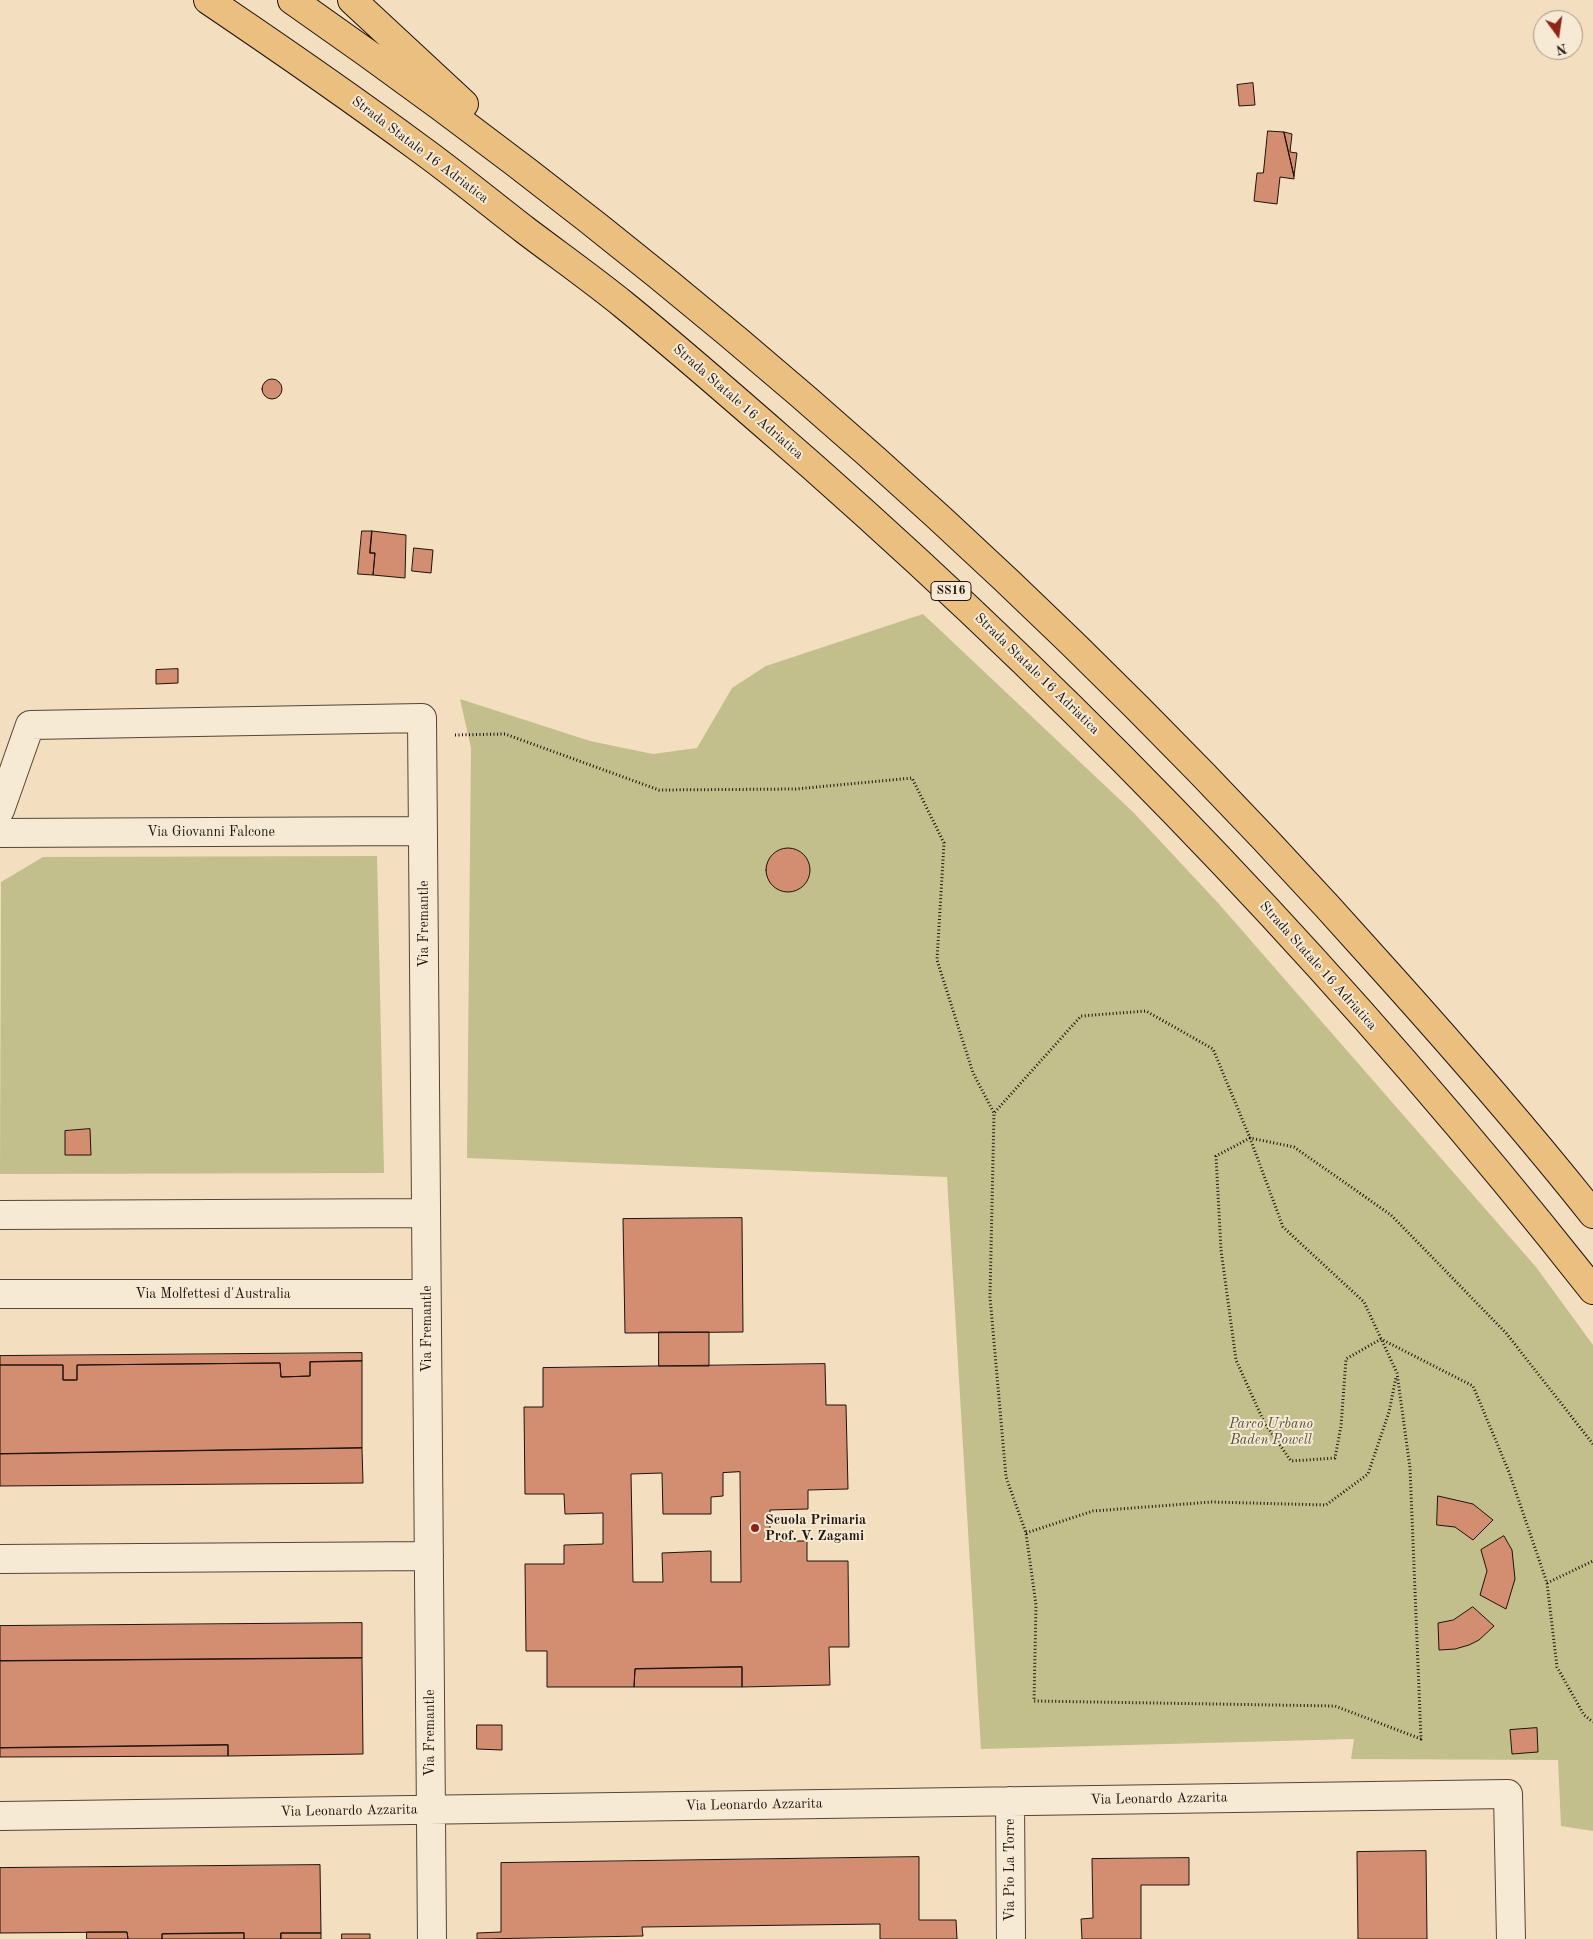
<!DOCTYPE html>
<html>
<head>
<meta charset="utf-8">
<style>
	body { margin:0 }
	#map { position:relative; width:1593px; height:1939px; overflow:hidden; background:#f3debf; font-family:"Old Standard TT",serif }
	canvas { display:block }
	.north { position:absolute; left:1533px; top:10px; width:50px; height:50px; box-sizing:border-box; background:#f7ead5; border:1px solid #a19485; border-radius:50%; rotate:166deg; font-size:14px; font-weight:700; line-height:20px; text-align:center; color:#1f130c }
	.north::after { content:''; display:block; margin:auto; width:18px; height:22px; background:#8f2418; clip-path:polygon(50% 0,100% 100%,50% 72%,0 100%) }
</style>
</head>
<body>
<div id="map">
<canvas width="1593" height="1939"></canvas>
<div class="north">N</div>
</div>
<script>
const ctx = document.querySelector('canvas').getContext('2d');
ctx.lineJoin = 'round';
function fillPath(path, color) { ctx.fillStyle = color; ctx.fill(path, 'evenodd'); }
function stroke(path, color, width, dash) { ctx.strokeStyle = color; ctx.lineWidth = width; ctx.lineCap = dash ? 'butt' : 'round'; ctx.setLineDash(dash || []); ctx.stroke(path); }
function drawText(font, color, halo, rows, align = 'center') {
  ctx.font = font + ' "Old Standard TT",serif'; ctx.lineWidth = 4; ctx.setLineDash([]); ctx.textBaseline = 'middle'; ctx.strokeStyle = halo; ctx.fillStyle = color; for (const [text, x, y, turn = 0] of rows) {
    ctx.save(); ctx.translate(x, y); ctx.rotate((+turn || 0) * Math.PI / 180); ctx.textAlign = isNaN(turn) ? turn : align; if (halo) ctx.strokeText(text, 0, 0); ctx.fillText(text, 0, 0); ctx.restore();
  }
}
const green = new Path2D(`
	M 923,614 L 1134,813 L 1219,904 L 1536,1267 L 1593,1345 L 1593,1831 L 1561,1826 L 1558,1760 L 1351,1759 L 1354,1739 L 981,1749 L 947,1177 L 467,1158 L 471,748 L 460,699 L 590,741 L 653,754 L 697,748 L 732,688 L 766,666 Z
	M 377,856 L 384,1173 L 0,1174 L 1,882 L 43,857 Z`);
const building = new Path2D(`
	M 1253,83 L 1255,105 L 1239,106 L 1237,85 Z
	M 1268,131 L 1284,132 L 1294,176 L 1294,179 L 1280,177 L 1277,204 L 1254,201 L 1257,173 L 1263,173 Z
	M 1284,132 L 1292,134 L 1290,152 L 1297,153 L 1294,176 Z
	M262 389a10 10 0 1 1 20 0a10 10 0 1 1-20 0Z
	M 362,531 L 372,531 L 370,553 L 375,553 L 373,575 L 358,574 Z
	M 372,531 L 406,535 L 405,578 L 373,575 L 375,553 L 370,553 Z
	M 414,548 L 433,550 L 431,573 L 412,571 Z
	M 178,669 L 178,683 L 156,684 L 156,670 Z
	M766 870a22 22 0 1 1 44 0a22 22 0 1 1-44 0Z
	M 90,1129 L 91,1155 L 65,1155 L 65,1131 Z
	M 742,1218 L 743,1332 L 625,1333 L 623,1219 Z
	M 659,1332 L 709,1332 L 709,1366 L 659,1366 Z
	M 362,1353 L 362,1361 L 310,1362 L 310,1376 L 281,1377 L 280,1363 L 77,1365 L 77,1380 L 63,1380 L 63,1365 L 0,1365 L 0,1356 Z
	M 362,1361 L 362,1448 L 0,1454 L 0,1365 L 63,1365 L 63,1380 L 77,1380 L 77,1365 L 280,1363 L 281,1377 L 310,1376 L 310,1362 Z
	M 825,1364 L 826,1405 L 846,1405 L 848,1489 L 808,1490 L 808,1509 L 770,1510 L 770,1541 L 807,1541 L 807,1561 L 848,1561 L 849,1647 L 829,1647 L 830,1685 L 742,1687 L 742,1667 L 635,1669 L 634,1687 L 547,1687 L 547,1651 L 526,1651 L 525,1564 L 564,1564 L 564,1545 L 603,1544 L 603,1513 L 565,1514 L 564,1494 L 525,1494 L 524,1407 L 543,1407 L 543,1368 ZM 740,1472 L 741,1582 L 711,1582 L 711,1551 L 662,1553 L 663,1582 L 633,1582 L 631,1474 L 662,1473 L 663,1514 L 711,1514 L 711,1497 L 723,1496 L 723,1473 Z
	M 362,1448 L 363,1483 L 0,1486 L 0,1454 Z
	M 1438,1496 L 1473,1504 L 1493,1520 L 1473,1540 L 1455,1527 L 1437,1525 Z
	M 1504,1536 L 1512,1550 L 1515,1579 L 1506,1609 L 1480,1595 L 1487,1571 L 1481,1550 Z
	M 1473,1607 L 1494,1626 L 1479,1640 L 1469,1645 L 1455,1649 L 1439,1650 L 1438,1623 L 1453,1620 Z
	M 362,1623 L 362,1658 L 0,1661 L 0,1626 Z
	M 362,1658 L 363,1754 L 228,1756 L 228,1745 L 0,1748 L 0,1661 Z
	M 742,1667 L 742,1687 L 634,1687 L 635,1669 Z
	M 477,1725 L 502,1725 L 502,1750 L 477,1749 Z
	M 1537,1728 L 1538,1752 L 1512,1754 L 1510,1730 Z
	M 228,1745 L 228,1756 L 0,1757 L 0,1748 Z
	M 1426,1851 L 1427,1939 L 1358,1939 L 1357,1852 Z
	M 919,1857 L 919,1920 L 956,1920 L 957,1939 L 880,1939 L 880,1924 L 642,1927 L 643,1936 L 477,1939 L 477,1933 L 501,1932 L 501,1863 Z
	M 1189,1858 L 1189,1885 L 1141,1885 L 1141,1939 L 1082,1939 L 1081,1919 L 1093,1918 L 1092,1859 Z
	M 320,1865 L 321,1933 L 281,1933 L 281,1939 L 244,1939 L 244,1933 L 162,1934 L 162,1939 L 128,1939 L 127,1932 L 0,1933 L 0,1868 Z
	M 87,1932 L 127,1932 L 128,1939 L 87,1939 Z
	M 244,1933 L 244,1939 L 162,1939 L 162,1934 Z
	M 281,1933 L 321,1933 L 321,1939 L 281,1939 Z
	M 342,1934 L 370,1934 L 370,1939 L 342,1939 Z`);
const path = new Path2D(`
	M 455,735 L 505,734 L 659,790 L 796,789 L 912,778 L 944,843 L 937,960 L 973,1073 L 994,1113 L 990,1297 L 1006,1477 L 1026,1533 L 1036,1605 L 1034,1701 L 1335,1706 L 1421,1739 L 1410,1468 L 1397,1373 L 1364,1302 L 1283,1227 L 1250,1138 L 1213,1049 L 1146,1011 L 1081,1016 L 994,1113
	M 1593,1444 L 1506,1333 L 1391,1215 L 1294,1147 L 1250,1138 L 1216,1156 L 1221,1250 L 1236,1360 L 1264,1422 L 1291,1461 L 1335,1458 L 1341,1426 L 1346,1359 L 1381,1339 L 1473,1386 L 1509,1472 L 1547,1583 L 1557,1667 L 1584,1715 L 1593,1722
	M 1026,1533 L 1093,1511 L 1212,1502 L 1326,1505 L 1368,1474 L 1389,1412 L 1396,1377
	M 1547,1583 L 1593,1561`);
const minor = new Path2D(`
	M 0,810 L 30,725 L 422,718 L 432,1939
	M 0,833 L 423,831
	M 0,1215 L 426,1213
	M 0,1294 L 426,1294
	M 0,1559 L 429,1556
	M 1010,1801 L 1011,1939
	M 0,1816 L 1508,1794 L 1511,1939`);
const trunk = new Path2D(`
	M 208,0 C 279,48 350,97 419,148 C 455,174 490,203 525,230 C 558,255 592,279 624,305 C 688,357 750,412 812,466 C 1096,717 1358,992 1593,1290
	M 292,0 C 695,280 1063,608 1389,975 C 1459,1053 1528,1132 1593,1214
	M 352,0 L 464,104`);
const markers = [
	[755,1528,5,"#8f2418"]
];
const shields = [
	[951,591,40]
];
const shieldNames = [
	["SS16",951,591]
];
const streetNames = [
	["Strada Statale 16 Adriatica",420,150,37],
	["Strada Statale 16 Adriatica",738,402,41],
	["Strada Statale 16 Adriatica",1037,674,44],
	["Via Giovanni Falcone",211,832],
	["Via Fremantle",424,924,-90],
	["Strada Statale 16 Adriatica",1318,966,48],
	["Via Molfettesi d'Australia",213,1294],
	["Via Fremantle",427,1329,-90],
	["Via Fremantle",430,1733,-90],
	["Via Leonardo Azzarita",1159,1799,-1],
	["Via Leonardo Azzarita",754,1805,-1],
	["Via Leonardo Azzarita",349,1811,-1],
	["Via Pio La Torre",1010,1870,-90]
];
const parkNames = [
	["Parco Urbano",1271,1424],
	["Baden Powell",1271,1440]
];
const poiNames = [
	["Scuola Primaria",765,1520],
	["Prof. V. Zagami",765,1536]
];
fillPath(green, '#c3bf8c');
fillPath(building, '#d38d71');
stroke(building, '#1f130c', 1);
stroke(minor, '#544639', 30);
stroke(trunk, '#1f130c', 30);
stroke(path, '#1f130c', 3, [1, 2.5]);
stroke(minor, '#f7ead5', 28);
stroke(trunk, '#eabf80', 28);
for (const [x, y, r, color] of markers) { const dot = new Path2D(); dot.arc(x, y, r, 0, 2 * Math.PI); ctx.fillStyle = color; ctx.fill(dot); stroke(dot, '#f7ead5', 2); }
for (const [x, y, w] of shields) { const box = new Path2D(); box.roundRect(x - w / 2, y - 9.5, w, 19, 4); ctx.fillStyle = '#f7ead5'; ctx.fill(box); stroke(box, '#1f130c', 1); }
drawText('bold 12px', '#1f130c', null, shieldNames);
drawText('14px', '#1f130c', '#f7ead5', streetNames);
drawText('italic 14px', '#584f39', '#f7ead5', parkNames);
drawText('bold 14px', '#1f130c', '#f7ead5', poiNames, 'left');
</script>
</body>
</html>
